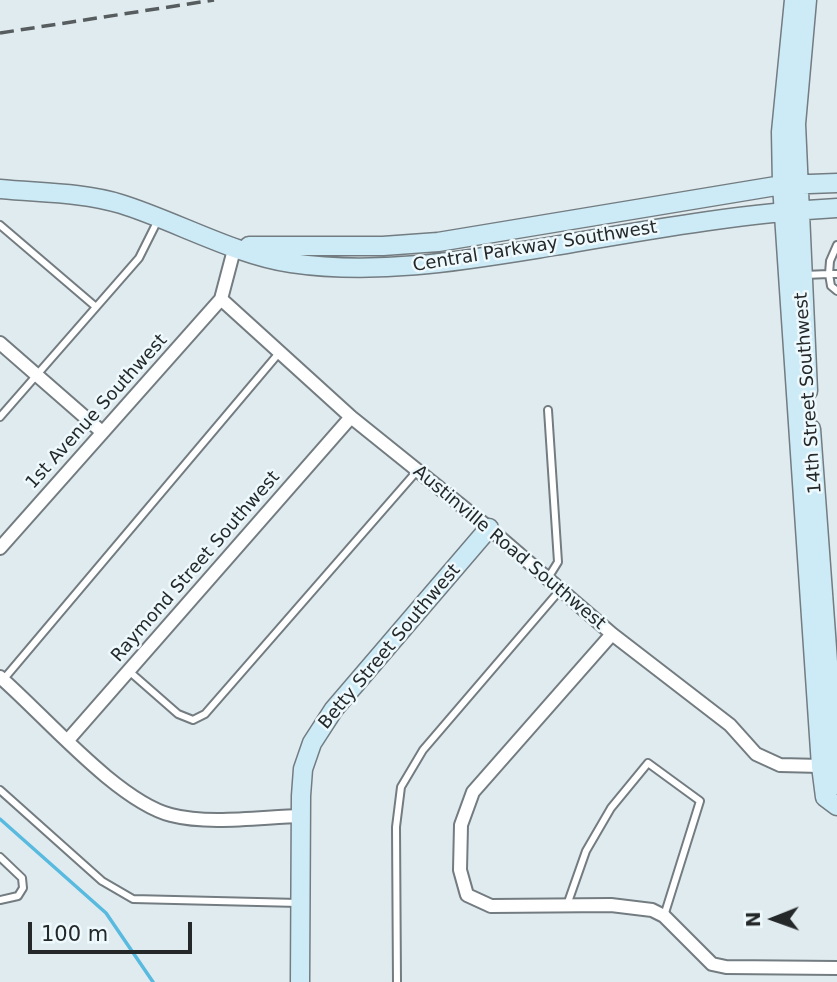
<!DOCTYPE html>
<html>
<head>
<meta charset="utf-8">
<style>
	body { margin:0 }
	#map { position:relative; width:837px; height:982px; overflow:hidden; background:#e0ebf0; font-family:"DejaVu Sans",sans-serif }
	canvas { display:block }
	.north { position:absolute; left:739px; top:884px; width:70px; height:70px; -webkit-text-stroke:5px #eef9fd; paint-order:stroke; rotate:269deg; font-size:19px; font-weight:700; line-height:28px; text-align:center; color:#242829 }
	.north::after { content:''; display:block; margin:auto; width:24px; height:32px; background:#242829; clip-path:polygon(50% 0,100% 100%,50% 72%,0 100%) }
	.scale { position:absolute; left:28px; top:922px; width:164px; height:32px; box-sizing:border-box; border:4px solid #242829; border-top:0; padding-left:9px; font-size:21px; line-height:24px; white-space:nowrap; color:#242829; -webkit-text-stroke:5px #eef9fd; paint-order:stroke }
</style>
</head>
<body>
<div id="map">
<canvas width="837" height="982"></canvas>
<div class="north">N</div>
<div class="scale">100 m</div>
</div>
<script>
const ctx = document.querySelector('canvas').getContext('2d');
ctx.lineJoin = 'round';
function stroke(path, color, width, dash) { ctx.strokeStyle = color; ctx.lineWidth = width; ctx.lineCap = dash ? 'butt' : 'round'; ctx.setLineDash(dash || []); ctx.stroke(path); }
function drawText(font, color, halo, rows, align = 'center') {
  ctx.font = font + ' "DejaVu Sans",sans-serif'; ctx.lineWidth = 5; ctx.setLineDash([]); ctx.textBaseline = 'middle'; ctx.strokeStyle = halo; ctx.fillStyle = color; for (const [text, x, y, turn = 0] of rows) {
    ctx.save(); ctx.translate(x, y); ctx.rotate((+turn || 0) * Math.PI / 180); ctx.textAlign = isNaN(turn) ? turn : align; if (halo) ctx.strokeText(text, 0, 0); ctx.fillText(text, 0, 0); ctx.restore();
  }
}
const stream = new Path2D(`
	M 0,819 L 106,913 L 153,982`);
const lane = new Path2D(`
	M 0,225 L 96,307
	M 837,245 L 830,261 L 829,274 L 837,274
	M 804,275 L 829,274 L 831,286 L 837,291
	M 0,417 L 139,258 L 158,220
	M 548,578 L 558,562 L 548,410
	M 130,672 L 178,714 L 193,720 L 205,714 L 417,471
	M 3,680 L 279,353
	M 0,790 L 102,881 L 133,899 L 299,903
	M 0,857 L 22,878 L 23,888 L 18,896 L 0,900
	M 567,905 L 586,851 L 611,808 L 648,763 L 700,801 L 664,916
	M 397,982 L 396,827 L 401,787 L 423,750 L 561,589`);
const street = new Path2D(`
	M 221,299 L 351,417 L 489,528 L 612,634 L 730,725 L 756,754 L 780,765 L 821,766
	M 0,343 L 102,432
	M 0,548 L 221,299 L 235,246
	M 612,634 L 473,792 L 461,825 L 460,870 L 467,895 L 491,906 L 611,905 L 652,910 L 664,916 L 712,964 L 726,967 L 837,968
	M 0,677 C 44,715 117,801 171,815 C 209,825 262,817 301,816
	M 68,740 L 351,417`);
const secondary = new Path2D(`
	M 794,0 L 781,132 L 782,185 L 821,766 L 825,797 L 837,806
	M 807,0 L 796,124 L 808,391
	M 0,189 C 40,193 81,192 121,204 C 173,220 238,256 291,263 C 379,276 467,260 554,246 C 648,230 742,213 837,208
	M 249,246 L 383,246 L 438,242 L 782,185 L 837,183
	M 811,429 L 837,785
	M 300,982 L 301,796 L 303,769 L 312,743 L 334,709 L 489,528`);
const rail = new Path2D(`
	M 0,33 L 214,0`);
const streetNames = [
	["Central Parkway Southwest",535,247,-9],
	["14th Street Southwest",809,393,-94],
	["1st Avenue Southwest",97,412,-48],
	["Austinville Road Southwest",509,548,40],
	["Raymond Street Southwest",196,567,-49],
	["Betty Street Southwest",390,647,-50]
];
stroke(stream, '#58bade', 3.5);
stroke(lane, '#737c80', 10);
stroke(street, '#737c80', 16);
stroke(secondary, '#737c80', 21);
stroke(lane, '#fff', 6);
stroke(street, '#fff', 12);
stroke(secondary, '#ccebf7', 18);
stroke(rail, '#575d5f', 3.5, [14, 7]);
drawText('18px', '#242829', '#eef9fd', streetNames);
</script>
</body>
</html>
